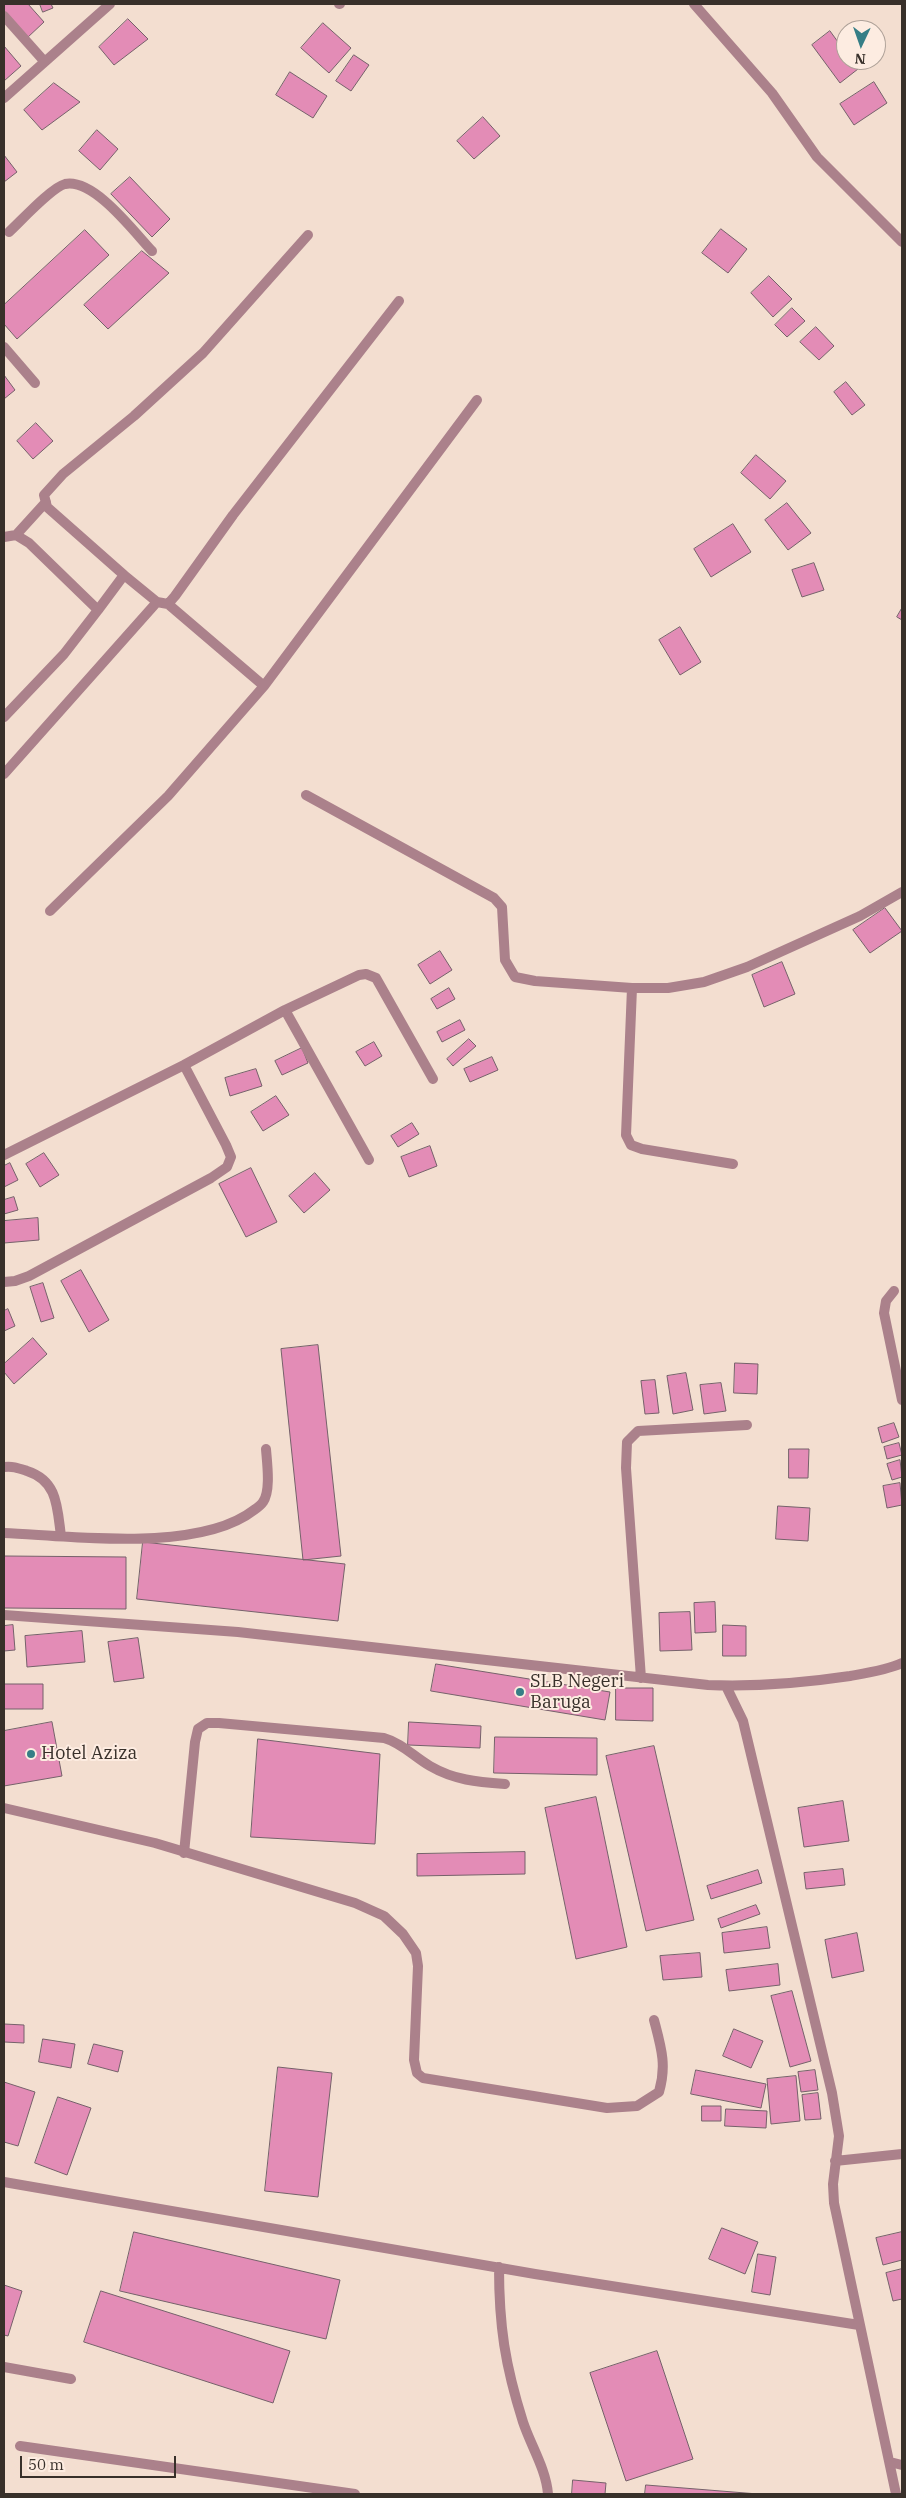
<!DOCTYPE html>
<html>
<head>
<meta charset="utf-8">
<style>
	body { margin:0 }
	#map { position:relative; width:906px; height:2498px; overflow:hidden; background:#f3ded0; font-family:"IBM Plex Serif",serif }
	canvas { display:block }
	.frame { position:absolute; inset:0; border:5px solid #38302a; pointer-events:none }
	.north { position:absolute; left:836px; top:20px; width:50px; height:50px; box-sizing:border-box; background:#fdece1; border:1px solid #aea198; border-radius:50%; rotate:183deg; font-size:14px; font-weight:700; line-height:20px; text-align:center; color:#38302a }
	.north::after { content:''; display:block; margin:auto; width:18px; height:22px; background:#367e86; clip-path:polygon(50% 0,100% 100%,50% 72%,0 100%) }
	.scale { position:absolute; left:20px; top:2456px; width:156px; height:22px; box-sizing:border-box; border:2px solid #38302a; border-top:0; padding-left:6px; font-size:15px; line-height:18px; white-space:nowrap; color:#38302a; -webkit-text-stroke:4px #fdece1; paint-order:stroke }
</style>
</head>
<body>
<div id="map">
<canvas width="906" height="2498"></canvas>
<div class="frame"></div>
<div class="north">N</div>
<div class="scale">50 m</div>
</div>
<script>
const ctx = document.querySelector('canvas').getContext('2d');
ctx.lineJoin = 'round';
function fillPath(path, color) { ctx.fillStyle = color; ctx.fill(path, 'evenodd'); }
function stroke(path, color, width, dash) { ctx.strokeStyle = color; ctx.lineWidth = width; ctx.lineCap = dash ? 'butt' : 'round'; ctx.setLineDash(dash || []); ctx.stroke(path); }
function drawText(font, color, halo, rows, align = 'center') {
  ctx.font = font + ' "IBM Plex Serif",serif'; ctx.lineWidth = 4; ctx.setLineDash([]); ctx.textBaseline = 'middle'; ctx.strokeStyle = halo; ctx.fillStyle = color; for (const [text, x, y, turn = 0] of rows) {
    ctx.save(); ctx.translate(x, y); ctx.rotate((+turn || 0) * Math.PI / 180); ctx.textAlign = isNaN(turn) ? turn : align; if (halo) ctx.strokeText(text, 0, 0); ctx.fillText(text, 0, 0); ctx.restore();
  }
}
const building = new Path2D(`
	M 4,4 L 28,4 L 44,22 L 27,38 L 4,11 Z
	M 40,4 L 51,4 L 53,8 L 43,12 Z
	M 128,19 L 148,39 L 114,65 L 99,47 Z
	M 323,23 L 351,48 L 329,73 L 301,48 Z
	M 830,31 L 846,53 L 846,60 L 852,60 L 858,69 L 840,83 L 812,45 Z
	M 4,46 L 21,66 L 4,81 Z
	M 354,55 L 369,65 L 351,91 L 336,81 Z
	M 290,72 L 327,96 L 313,118 L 276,95 Z
	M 874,82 L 887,103 L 854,125 L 840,104 Z
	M 54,83 L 80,102 L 42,130 L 24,110 Z
	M 483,117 L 500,136 L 474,159 L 457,141 Z
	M 97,130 L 118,149 L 100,170 L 79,151 Z
	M 4,155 L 17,172 L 4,182 Z
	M 130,177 L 170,219 L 152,237 L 111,194 Z
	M 721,229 L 747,249 L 728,273 L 702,253 Z
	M 85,230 L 109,255 L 17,339 L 4,324 L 4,305 Z
	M 142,251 L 169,273 L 108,329 L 84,305 Z
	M 769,276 L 792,299 L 773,317 L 751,293 Z
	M 792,308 L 805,321 L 787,337 L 775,325 Z
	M 816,327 L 834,346 L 819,360 L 800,342 Z
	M 4,375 L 15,390 L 4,399 Z
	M 846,382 L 865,405 L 852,415 L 834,392 Z
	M 36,423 L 53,441 L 33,459 L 17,441 Z
	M 756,455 L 786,481 L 770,499 L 741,473 Z
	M 787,503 L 811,533 L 788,550 L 765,520 Z
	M 733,524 L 751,552 L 711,577 L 694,549 Z
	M 814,563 L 824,590 L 802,597 L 792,570 Z
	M 902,608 L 902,620 L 897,617 Z
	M 680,627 L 701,662 L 680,675 L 659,640 Z
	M 885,908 L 902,931 L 870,953 L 853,930 Z
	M 440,951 L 452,970 L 430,984 L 418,965 Z
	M 782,962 L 795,994 L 764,1007 L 752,975 Z
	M 449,988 L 455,999 L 437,1009 L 431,999 Z
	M 460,1020 L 465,1030 L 442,1042 L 437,1032 Z
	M 469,1039 L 476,1046 L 453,1066 L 447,1059 Z
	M 374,1042 L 382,1056 L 365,1066 L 356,1052 Z
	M 302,1048 L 308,1063 L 282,1075 L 275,1061 Z
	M 492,1057 L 498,1070 L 470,1082 L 464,1069 Z
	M 256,1069 L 262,1086 L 230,1096 L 225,1078 Z
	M 276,1096 L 289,1115 L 263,1131 L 251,1112 Z
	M 412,1123 L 419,1134 L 398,1147 L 391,1136 Z
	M 430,1146 L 437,1166 L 409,1177 L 401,1157 Z
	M 44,1153 L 59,1175 L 40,1187 L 26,1164 Z
	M 10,1163 L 18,1180 L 4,1187 L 4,1166 Z
	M 251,1168 L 277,1222 L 246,1237 L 219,1184 Z
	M 315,1173 L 330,1190 L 304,1213 L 289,1196 Z
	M 14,1197 L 18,1210 L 4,1214 L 4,1200 Z
	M 38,1218 L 39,1240 L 4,1243 L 4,1221 Z
	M 81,1270 L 109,1320 L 89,1332 L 61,1281 Z
	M 43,1283 L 54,1318 L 41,1322 L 30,1287 Z
	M 8,1309 L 15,1326 L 4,1331 L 4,1311 Z
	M 33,1338 L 47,1354 L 14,1384 L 4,1372 L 4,1364 Z
	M 318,1345 L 341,1556 L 303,1560 L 281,1349 Z
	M 735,1363 L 758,1364 L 757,1394 L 734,1393 Z
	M 686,1373 L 693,1410 L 673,1414 L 667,1376 Z
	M 655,1380 L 659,1413 L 645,1414 L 641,1381 Z
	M 721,1383 L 726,1411 L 704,1414 L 700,1385 Z
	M 894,1423 L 899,1437 L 882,1443 L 878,1428 Z
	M 899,1443 L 902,1455 L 887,1459 L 884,1447 Z
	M 789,1449 L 809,1449 L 808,1478 L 789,1478 Z
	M 900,1460 L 902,1477 L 892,1480 L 887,1464 Z
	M 900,1483 L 902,1505 L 887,1508 L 883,1486 Z
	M 778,1506 L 810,1508 L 808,1541 L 776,1539 Z
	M 143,1542 L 345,1564 L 338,1621 L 137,1599 Z
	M 4,1556 L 126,1557 L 126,1609 L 4,1608 Z
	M 715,1602 L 716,1632 L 695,1633 L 694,1603 Z
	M 690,1612 L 692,1650 L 660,1651 L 659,1613 Z
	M 13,1625 L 15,1650 L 4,1651 L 4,1626 Z
	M 723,1625 L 746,1626 L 746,1656 L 723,1656 Z
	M 82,1631 L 85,1662 L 27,1667 L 25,1636 Z
	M 138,1638 L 144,1678 L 114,1682 L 108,1642 Z
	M 436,1664 L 610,1692 L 605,1720 L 431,1691 Z
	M 4,1684 L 43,1684 L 43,1709 L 4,1709 Z
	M 616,1688 L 653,1688 L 653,1721 L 616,1720 Z
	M 52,1722 L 62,1776 L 4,1786 L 4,1731 Z
	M 409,1722 L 481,1726 L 480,1748 L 408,1745 Z
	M 495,1737 L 597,1738 L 597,1775 L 494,1773 Z
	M 258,1739 L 380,1754 L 375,1844 L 251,1837 Z
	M 654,1746 L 694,1920 L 646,1931 L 606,1756 Z
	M 596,1797 L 627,1947 L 576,1959 L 545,1808 Z
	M 843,1801 L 849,1841 L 804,1847 L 798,1808 Z
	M 525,1852 L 525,1874 L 417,1876 L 417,1854 Z
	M 843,1869 L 845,1885 L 806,1889 L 804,1873 Z
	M 758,1870 L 762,1883 L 711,1899 L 707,1886 Z
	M 756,1905 L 760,1914 L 721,1928 L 718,1919 Z
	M 767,1927 L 770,1948 L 724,1953 L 722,1933 Z
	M 857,1933 L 864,1971 L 832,1978 L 825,1940 Z
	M 700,1953 L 702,1977 L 663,1980 L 660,1956 Z
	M 778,1964 L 780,1985 L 729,1991 L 726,1970 Z
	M 792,1991 L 811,2061 L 790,2067 L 771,1996 Z
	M 4,2024 L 24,2025 L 24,2043 L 4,2042 Z
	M 734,2029 L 763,2041 L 751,2068 L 723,2056 Z
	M 43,2039 L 75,2044 L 71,2068 L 39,2062 Z
	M 94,2044 L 123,2051 L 118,2072 L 88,2064 Z
	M 278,2067 L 332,2073 L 318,2197 L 265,2191 Z
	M 696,2070 L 766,2084 L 761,2108 L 691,2094 Z
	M 815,2070 L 818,2090 L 801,2092 L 798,2072 Z
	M 796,2076 L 800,2121 L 771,2124 L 767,2079 Z
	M 4,2082 L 35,2092 L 18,2146 L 4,2142 Z
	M 818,2093 L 821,2119 L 805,2120 L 802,2095 Z
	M 58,2097 L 91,2108 L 67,2175 L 35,2163 Z
	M 702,2106 L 721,2106 L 721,2121 L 702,2121 Z
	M 726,2109 L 767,2111 L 766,2128 L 725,2126 Z
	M 722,2228 L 758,2242 L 745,2274 L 709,2259 Z
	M 134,2232 L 340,2280 L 326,2339 L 120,2291 Z
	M 902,2232 L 902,2260 L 883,2265 L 876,2238 Z
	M 758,2254 L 776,2257 L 770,2295 L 752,2292 Z
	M 902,2269 L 902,2299 L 893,2301 L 886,2273 Z
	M 4,2285 L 22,2291 L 8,2336 L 4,2335 Z
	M 101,2291 L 290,2351 L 273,2403 L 84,2342 Z
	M 657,2351 L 693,2459 L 626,2481 L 590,2373 Z
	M 573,2480 L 606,2483 L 605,2494 L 572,2494 Z
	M 646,2485 L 758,2494 L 645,2494 Z`);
const lane = new Path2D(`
	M 4,1467 C 13,1466 18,1468 27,1471 C 58,1481 57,1507 61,1536
	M 4,1533 C 71,1536 199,1553 254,1510 C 257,1508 261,1505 263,1502 C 271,1491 267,1463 266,1449
	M 184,1853 L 195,1742 L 198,1729 L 207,1723 L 219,1723 L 384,1738 C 402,1743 414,1757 430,1766 C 454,1780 477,1782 505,1784
	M 4,2367 L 71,2379`);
const street = new Path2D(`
	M 339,4 L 340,4
	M 694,4 L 772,93 L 817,157 L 902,242
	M 4,16 L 44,61
	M 4,98 L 110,4
	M 9,232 C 20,222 52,187 65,184 C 94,178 134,232 152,251
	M 4,347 L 35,383
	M 16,535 L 46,502
	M 4,537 L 16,535 L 29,543 L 98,610 L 64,654 L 4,717
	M 124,575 L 157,602 L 168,604 L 175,596 L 233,515 L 399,301
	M 168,604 L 264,686 L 477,400
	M 98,610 L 124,575 L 47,507 L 44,495 L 63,474 L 134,416 L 203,353 L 308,235
	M 4,774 L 157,602
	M 306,795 L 494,898 L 502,907 L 505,960 L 515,977 L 535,981 L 632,988 L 668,988 L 704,982 L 747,967 L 860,916 L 902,892
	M 50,911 L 168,796 L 264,686
	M 632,988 L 626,1135 L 631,1145 L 642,1149 L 733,1164
	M 285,1010 L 369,1160
	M 4,1155 L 184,1065 L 285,1010 L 359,975 L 366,974 L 376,978 L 433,1079
	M 4,1282 L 15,1281 L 29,1276 L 211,1178 L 227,1167 L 231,1157 L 226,1145 L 184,1065
	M 894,1291 L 886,1301 L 884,1313 L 902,1400
	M 4,1615 L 238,1632 L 708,1685 C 756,1687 803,1683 850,1676 C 867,1673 887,1670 902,1663
	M 641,1678 L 626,1468 L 627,1442 L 638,1431 L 747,1425
	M 726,1686 L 743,1721 L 832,2093 L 839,2136 L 833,2184 L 834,2203 L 896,2494
	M 4,1808 L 155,1843 L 355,1903 L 384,1916 L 403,1934 L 416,1953 L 418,1966 L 414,2060 L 417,2073 L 423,2078 L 607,2108 L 637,2106 L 659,2092 C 667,2065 661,2047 654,2020
	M 835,2161 L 902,2154
	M 4,2182 L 535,2274 L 859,2325
	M 499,2267 C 499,2326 505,2365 523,2422 C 531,2446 546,2469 548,2494
	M 20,2446 L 355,2494
	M 890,2462 L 902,2465`);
const markers = [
	[520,1692,5,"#367e86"],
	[31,1754,5,"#367e86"]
];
const poiNames = [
	["SLB Negeri",530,1682],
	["Baruga",530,1703],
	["Hotel Aziza",41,1754]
];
fillPath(building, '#e38cb6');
stroke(building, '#75616a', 1);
stroke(lane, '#ab818b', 10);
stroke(street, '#ab818b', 10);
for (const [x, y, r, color] of markers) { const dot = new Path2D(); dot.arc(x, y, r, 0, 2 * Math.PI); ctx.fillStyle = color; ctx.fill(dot); stroke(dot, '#fdece1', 2); }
drawText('18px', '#38302a', '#fdece1', poiNames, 'left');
</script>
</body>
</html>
